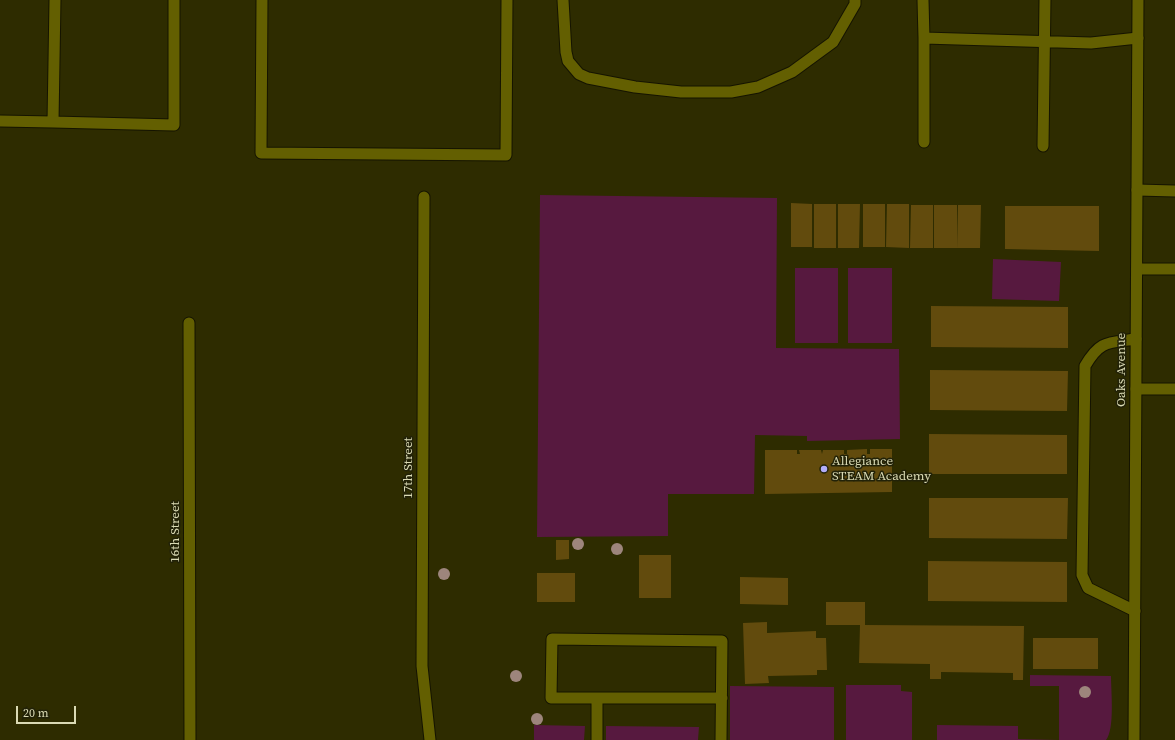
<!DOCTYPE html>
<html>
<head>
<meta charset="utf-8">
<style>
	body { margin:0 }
	#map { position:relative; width:1175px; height:740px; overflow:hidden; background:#2e2c00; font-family:"Source Serif 4",serif }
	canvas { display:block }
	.scale { position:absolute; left:16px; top:706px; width:60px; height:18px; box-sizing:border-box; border:2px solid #dadab4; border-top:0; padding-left:5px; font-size:12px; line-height:14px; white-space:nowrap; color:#dadab4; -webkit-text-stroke:3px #222208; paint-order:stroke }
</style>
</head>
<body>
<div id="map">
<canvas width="1175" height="740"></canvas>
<div class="scale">20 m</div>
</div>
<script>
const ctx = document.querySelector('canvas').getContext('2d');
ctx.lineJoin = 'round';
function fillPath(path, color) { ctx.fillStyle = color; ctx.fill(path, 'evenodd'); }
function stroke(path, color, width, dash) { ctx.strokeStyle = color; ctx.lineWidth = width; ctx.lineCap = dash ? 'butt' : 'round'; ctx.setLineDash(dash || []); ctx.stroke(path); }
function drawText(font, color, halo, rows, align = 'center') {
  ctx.font = font + ' "Source Serif 4",serif'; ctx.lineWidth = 3; ctx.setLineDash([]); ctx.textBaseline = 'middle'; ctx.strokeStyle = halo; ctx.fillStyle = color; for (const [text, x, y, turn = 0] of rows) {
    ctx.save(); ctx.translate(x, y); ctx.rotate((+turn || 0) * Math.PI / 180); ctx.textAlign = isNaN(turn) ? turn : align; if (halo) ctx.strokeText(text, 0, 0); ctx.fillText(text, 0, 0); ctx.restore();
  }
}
const green = new Path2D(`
	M 540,195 L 777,198 L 776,348 L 899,349 L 900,439 L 807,441 L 807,436 L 755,435 L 754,494 L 668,494 L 668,536 L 537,537 Z
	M 993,259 L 1061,262 L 1059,301 L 992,299 Z
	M 795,268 L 838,268 L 838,343 L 795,343 Z
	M 848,268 L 892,268 L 892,343 L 848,343 Z
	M 1030,675 L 1111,676 C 1111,691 1115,729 1106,740 L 937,740 L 937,725 L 1018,726 L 1018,739 L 1059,740 L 1059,686 L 1030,686 Z
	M 846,685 L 901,685 L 901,691 L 912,692 L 912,740 L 846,740 Z
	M 730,686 L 834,687 L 834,740 L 730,740 Z
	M 534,725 L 585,726 L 584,740 L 534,740 Z
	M 606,726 L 699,727 L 698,740 L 606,740 Z`);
const building = new Path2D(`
	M 791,203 L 812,204 L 812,247 L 791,247 Z
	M 814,204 L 836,204 L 836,248 L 814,248 Z
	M 838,204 L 860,204 L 859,248 L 838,248 Z
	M 863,204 L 885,204 L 885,247 L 863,247 Z
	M 887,204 L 909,204 L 909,248 L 886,247 Z
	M 911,205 L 933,205 L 933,248 L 910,248 Z
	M 934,205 L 957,205 L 957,248 L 934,248 Z
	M 958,205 L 981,205 L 980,248 L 957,248 Z
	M 1005,206 L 1099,206 L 1099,251 L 1005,249 Z
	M 931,306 L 1068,307 L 1068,348 L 931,347 Z
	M 930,370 L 1068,371 L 1067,411 L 930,410 Z
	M 929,434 L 1067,435 L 1067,474 L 929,474 Z
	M 867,449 L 867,454 L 870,454 L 870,449 L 892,449 L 892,492 L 765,494 L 765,450 L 797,450 L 797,454 L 800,454 L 799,450 L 821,450 L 822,454 L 823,450 L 844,450 L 844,454 L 847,454 L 847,450 Z
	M 929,498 L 1068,498 L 1067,539 L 929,538 Z
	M 556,540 L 569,540 L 569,559 L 556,560 Z
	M 639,555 L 671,555 L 671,598 L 639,598 Z
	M 928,561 L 1067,562 L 1067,602 L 928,601 Z
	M 537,573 L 575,573 L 575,602 L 537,602 Z
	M 740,577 L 788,578 L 788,605 L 740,604 Z
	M 826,602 L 865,602 L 865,625 L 1024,626 L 1023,680 L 1013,680 L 1013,673 L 941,672 L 941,679 L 930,679 L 930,664 L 859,663 L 860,625 L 826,625 Z
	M 767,622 L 767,633 L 816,631 L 816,638 L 826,638 L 827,670 L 817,670 L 817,675 L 768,676 L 769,683 L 745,684 L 743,623 Z
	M 1033,638 L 1098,638 L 1098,669 L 1033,669 Z`);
const service = new Path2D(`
	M 55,0 L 53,122 L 174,125 L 174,0
	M 262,0 L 261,153 L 506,155 L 507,0
	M 563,0 L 566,52 L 568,61 L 579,74 L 588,78 L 635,87 L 681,92 L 731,92 L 758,87 L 792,72 L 833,42 L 855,4 L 855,0
	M 923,0 L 924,38 L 1091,43 L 1138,38
	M 0,121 L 53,122
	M 924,142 L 924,38
	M 1043,146 L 1045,0
	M 1137,190 L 1175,191
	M 1137,269 L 1175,269
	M 1136,389 L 1175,389
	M 1135,611 L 1088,588 L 1082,575 L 1085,366 C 1100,340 1108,343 1136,339
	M 597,740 L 597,699
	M 721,740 L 722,641 L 552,639 L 551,698 L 722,698`);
const minor = new Path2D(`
	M 424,197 L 422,666 L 430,740
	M 189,323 L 190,740`);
const tertiary = new Path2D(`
	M 1134,740 L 1138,0`);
const trees = [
	[578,544],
	[617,549],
	[444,574],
	[516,676],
	[1085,692],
	[537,719]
];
const markers = [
	[824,469,4,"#b2adf9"]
];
const streetNames = [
	["Oaks Avenue",1122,370,-90],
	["17th Street",409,468,-90],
	["16th Street",176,532,-90]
];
const poiNames = [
	["Allegiance",832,462],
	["STEAM Academy",832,477]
];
fillPath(green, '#57193f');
fillPath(building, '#624b0d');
stroke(service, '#151400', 13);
stroke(minor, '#151400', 13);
stroke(tertiary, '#151400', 13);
stroke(service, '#635f01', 11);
stroke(minor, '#635f01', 11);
stroke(tertiary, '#635f01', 11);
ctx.fillStyle = '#9d857c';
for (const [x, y] of trees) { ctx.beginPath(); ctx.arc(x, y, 6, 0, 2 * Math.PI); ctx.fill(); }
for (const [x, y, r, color] of markers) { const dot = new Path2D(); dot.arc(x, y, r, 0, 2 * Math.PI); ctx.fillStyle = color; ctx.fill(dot); stroke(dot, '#222208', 1.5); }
drawText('13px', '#dadab4', '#222208', streetNames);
drawText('13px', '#dadab4', '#222208', poiNames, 'left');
</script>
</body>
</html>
